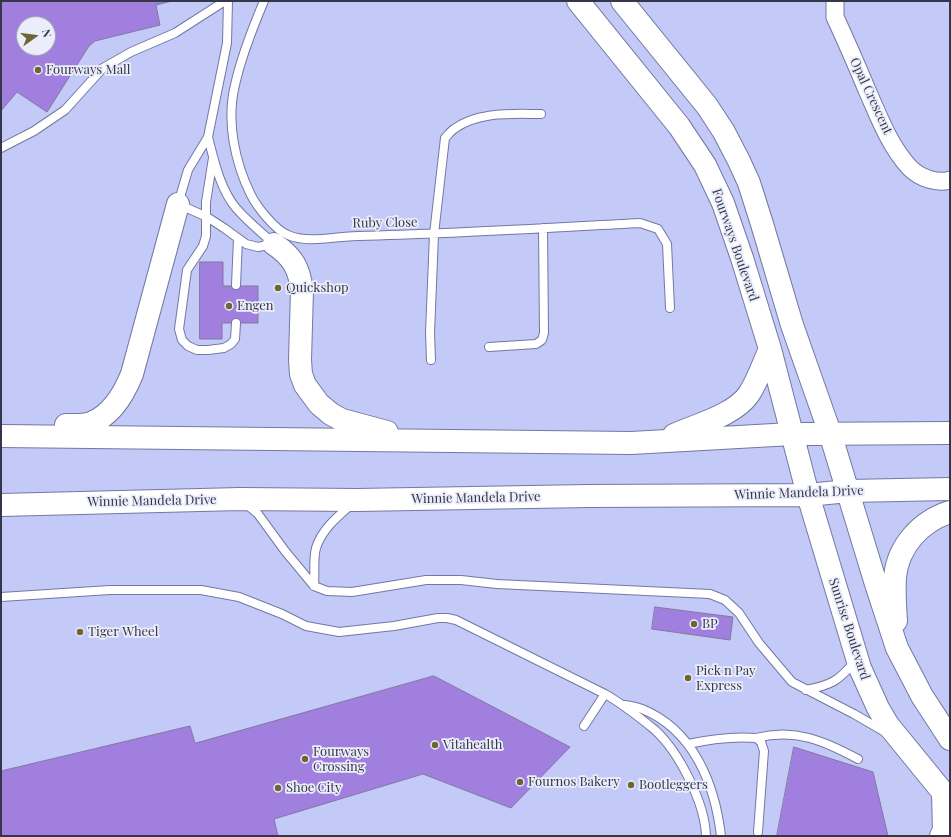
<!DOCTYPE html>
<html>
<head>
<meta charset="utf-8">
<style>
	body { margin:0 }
	#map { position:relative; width:951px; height:837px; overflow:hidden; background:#c3caf8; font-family:"Playfair Display",serif }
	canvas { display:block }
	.frame { position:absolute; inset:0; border:2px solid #343649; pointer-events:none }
	.north { position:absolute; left:16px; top:16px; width:40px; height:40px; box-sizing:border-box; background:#ebedfb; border:1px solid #a2a4b4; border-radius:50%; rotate:76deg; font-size:11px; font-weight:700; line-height:16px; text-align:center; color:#343649 }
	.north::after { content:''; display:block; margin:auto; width:14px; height:18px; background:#6e6531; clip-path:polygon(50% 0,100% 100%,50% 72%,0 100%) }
</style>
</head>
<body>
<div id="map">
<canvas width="951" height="837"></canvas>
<div class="frame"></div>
<div class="north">N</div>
</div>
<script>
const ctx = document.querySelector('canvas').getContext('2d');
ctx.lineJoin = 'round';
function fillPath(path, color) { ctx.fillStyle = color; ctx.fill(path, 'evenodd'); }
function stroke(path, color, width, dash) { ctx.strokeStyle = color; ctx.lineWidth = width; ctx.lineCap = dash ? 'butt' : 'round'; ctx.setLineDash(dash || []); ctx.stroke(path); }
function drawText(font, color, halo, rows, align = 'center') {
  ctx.font = font + ' "Playfair Display",serif'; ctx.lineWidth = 3.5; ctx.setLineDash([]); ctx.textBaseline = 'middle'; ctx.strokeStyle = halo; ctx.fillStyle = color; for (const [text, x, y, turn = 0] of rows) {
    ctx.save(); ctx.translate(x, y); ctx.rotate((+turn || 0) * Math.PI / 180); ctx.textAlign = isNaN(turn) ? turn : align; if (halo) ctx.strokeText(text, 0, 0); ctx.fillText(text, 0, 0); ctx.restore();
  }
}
const building = new Path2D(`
	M 1,1 L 172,1 L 156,5 L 160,25 L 95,41 L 89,46 L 47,112 L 17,92 L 1,111 ZM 24,24 L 48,24 L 48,48 L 24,48 Z
	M 200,262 L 223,262 L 223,286 L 258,286 L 258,323 L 222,323 L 222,339 L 200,339 Z
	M 655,607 L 733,617 L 730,640 L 652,629 Z
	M 434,676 L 570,747 L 511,808 L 423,774 L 274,819 L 278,836 L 1,836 L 1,771 L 190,726 L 195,743 Z
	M 794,747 L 873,772 L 888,836 L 777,836 Z`);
const lane = new Path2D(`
	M 228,1 L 227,43 L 208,137 L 188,170 L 178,204 L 207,217 L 224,228 L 246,244 L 258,247 L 273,244
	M 264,1 C 253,27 241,58 235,85 C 226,121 235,163 251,195 C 257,207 275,230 288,235 C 309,244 335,236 358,236 C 452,234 546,228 640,223 L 658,229 L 667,244 L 670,308
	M 208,137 C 214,160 220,189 236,208 C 247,221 261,232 274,244
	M 1,148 L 34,131 L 65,110 L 103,68 L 131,52 L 175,33 L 225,1
	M 213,158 L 206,202 L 206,236 L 203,246 L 187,270 L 179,329 L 182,340 L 188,346 L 197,350 L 208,350 L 224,348 L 231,344 L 235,339 L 236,323
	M 236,285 L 238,239
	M 489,347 L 536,344 L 542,340 L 544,333 L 543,228
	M 431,360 L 430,333 L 434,234 L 445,138 C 448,135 451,131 454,129 C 479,111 513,114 541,114
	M 245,503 L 258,514 L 285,551 L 314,586 L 327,591 L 352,592 L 426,580 L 461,580 L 497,584 L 710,594 L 725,600 L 739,613 L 759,643 L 792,682 L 854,714 L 885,732
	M 314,586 C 315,574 313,559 316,548 C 322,529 338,516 352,504
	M 1,597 L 110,590 L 201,590 L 239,597 L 282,614 L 306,626 L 339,632 L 394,626 L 438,618 L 447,618 L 456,620 L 605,694 C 623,704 639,717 655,730 C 679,752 705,803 706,836
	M 806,690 C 831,685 839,681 855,661
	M 625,705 C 631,706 637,707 642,709 C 694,730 715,785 721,836
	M 584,726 L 605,694
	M 756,738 C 796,728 824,741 858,759
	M 688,744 C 711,739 733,736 756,738 L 761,742 L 764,751 L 758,832`);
const street = new Path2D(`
	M 835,1 L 835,17 C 846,41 857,66 867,90 C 879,117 890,147 910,168 C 920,178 937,184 950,180`);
const secondary = new Path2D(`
	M 578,1 L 679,126 L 705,165 L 723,203 L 742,258 L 770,349 L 808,495 L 860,668 L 878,708 L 888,725 L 950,801
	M 622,1 L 707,106 L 724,132 L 739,161 L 749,183 L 762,224 L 792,325 L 830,433 L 876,584 L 897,648 L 922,696 L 950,739
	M 274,244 C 293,257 299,268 302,290 L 300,360 L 301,374 L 305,385 L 319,404 L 331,414 L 342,420 L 387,432
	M 66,425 C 74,425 83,426 91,423 C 112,415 124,394 132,374 L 178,204
	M 674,435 C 696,425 735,415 749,394 C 758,380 763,364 770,349
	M 1,436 L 631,443 L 792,434 L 950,433
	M 1,505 L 240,499 L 357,500 L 588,496 L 808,495 L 848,491 L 950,489
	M 896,621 C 895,606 894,592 895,577 C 898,546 921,521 950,512
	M 941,836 L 944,830 L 943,794`);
const markers = [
	[38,70,4,"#6e6531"],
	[278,288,4,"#6e6531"],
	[229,306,4,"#6e6531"],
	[694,624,4,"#6e6531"],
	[80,632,4,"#6e6531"],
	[688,678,4,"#6e6531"],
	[435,745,4,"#6e6531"],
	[305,759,4,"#6e6531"],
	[520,782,4,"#6e6531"],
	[631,785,4,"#6e6531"],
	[278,788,4,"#6e6531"]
];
const poiNames = [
	["Fourways Mall",46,70],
	["Quickshop",286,288],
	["Engen",237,306],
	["BP",702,624],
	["Tiger Wheel",88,632],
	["Pick n Pay",696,671],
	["Express",696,686],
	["Vitahealth",443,745],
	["Fourways",313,752],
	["Crossing",313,767],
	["Fournos Bakery",528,782],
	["Bootleggers",639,785],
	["Shoe City",286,788]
];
const streetNames = [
	["Opal Crescent",871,96,65],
	["Ruby Close",385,223,-1],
	["Fourways Boulevard",735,245,71],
	["Winnie Mandela Drive",799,493,-2],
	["Winnie Mandela Drive",476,498,-1],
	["Winnie Mandela Drive",152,501,-1],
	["Sunrise Boulevard",849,629,72]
];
fillPath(building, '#a17fde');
stroke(building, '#8477a1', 1);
stroke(lane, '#7378a2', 10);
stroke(street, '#7378a2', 19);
stroke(secondary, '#7378a2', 24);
stroke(lane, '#fff', 8);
stroke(street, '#fff', 17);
stroke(secondary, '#fff', 22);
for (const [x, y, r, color] of markers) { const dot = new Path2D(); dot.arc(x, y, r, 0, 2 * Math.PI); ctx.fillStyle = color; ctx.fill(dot); stroke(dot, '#ebedfb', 1.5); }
drawText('13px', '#343649', '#ebedfb', poiNames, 'left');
drawText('13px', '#343649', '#ebedfb', streetNames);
</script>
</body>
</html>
